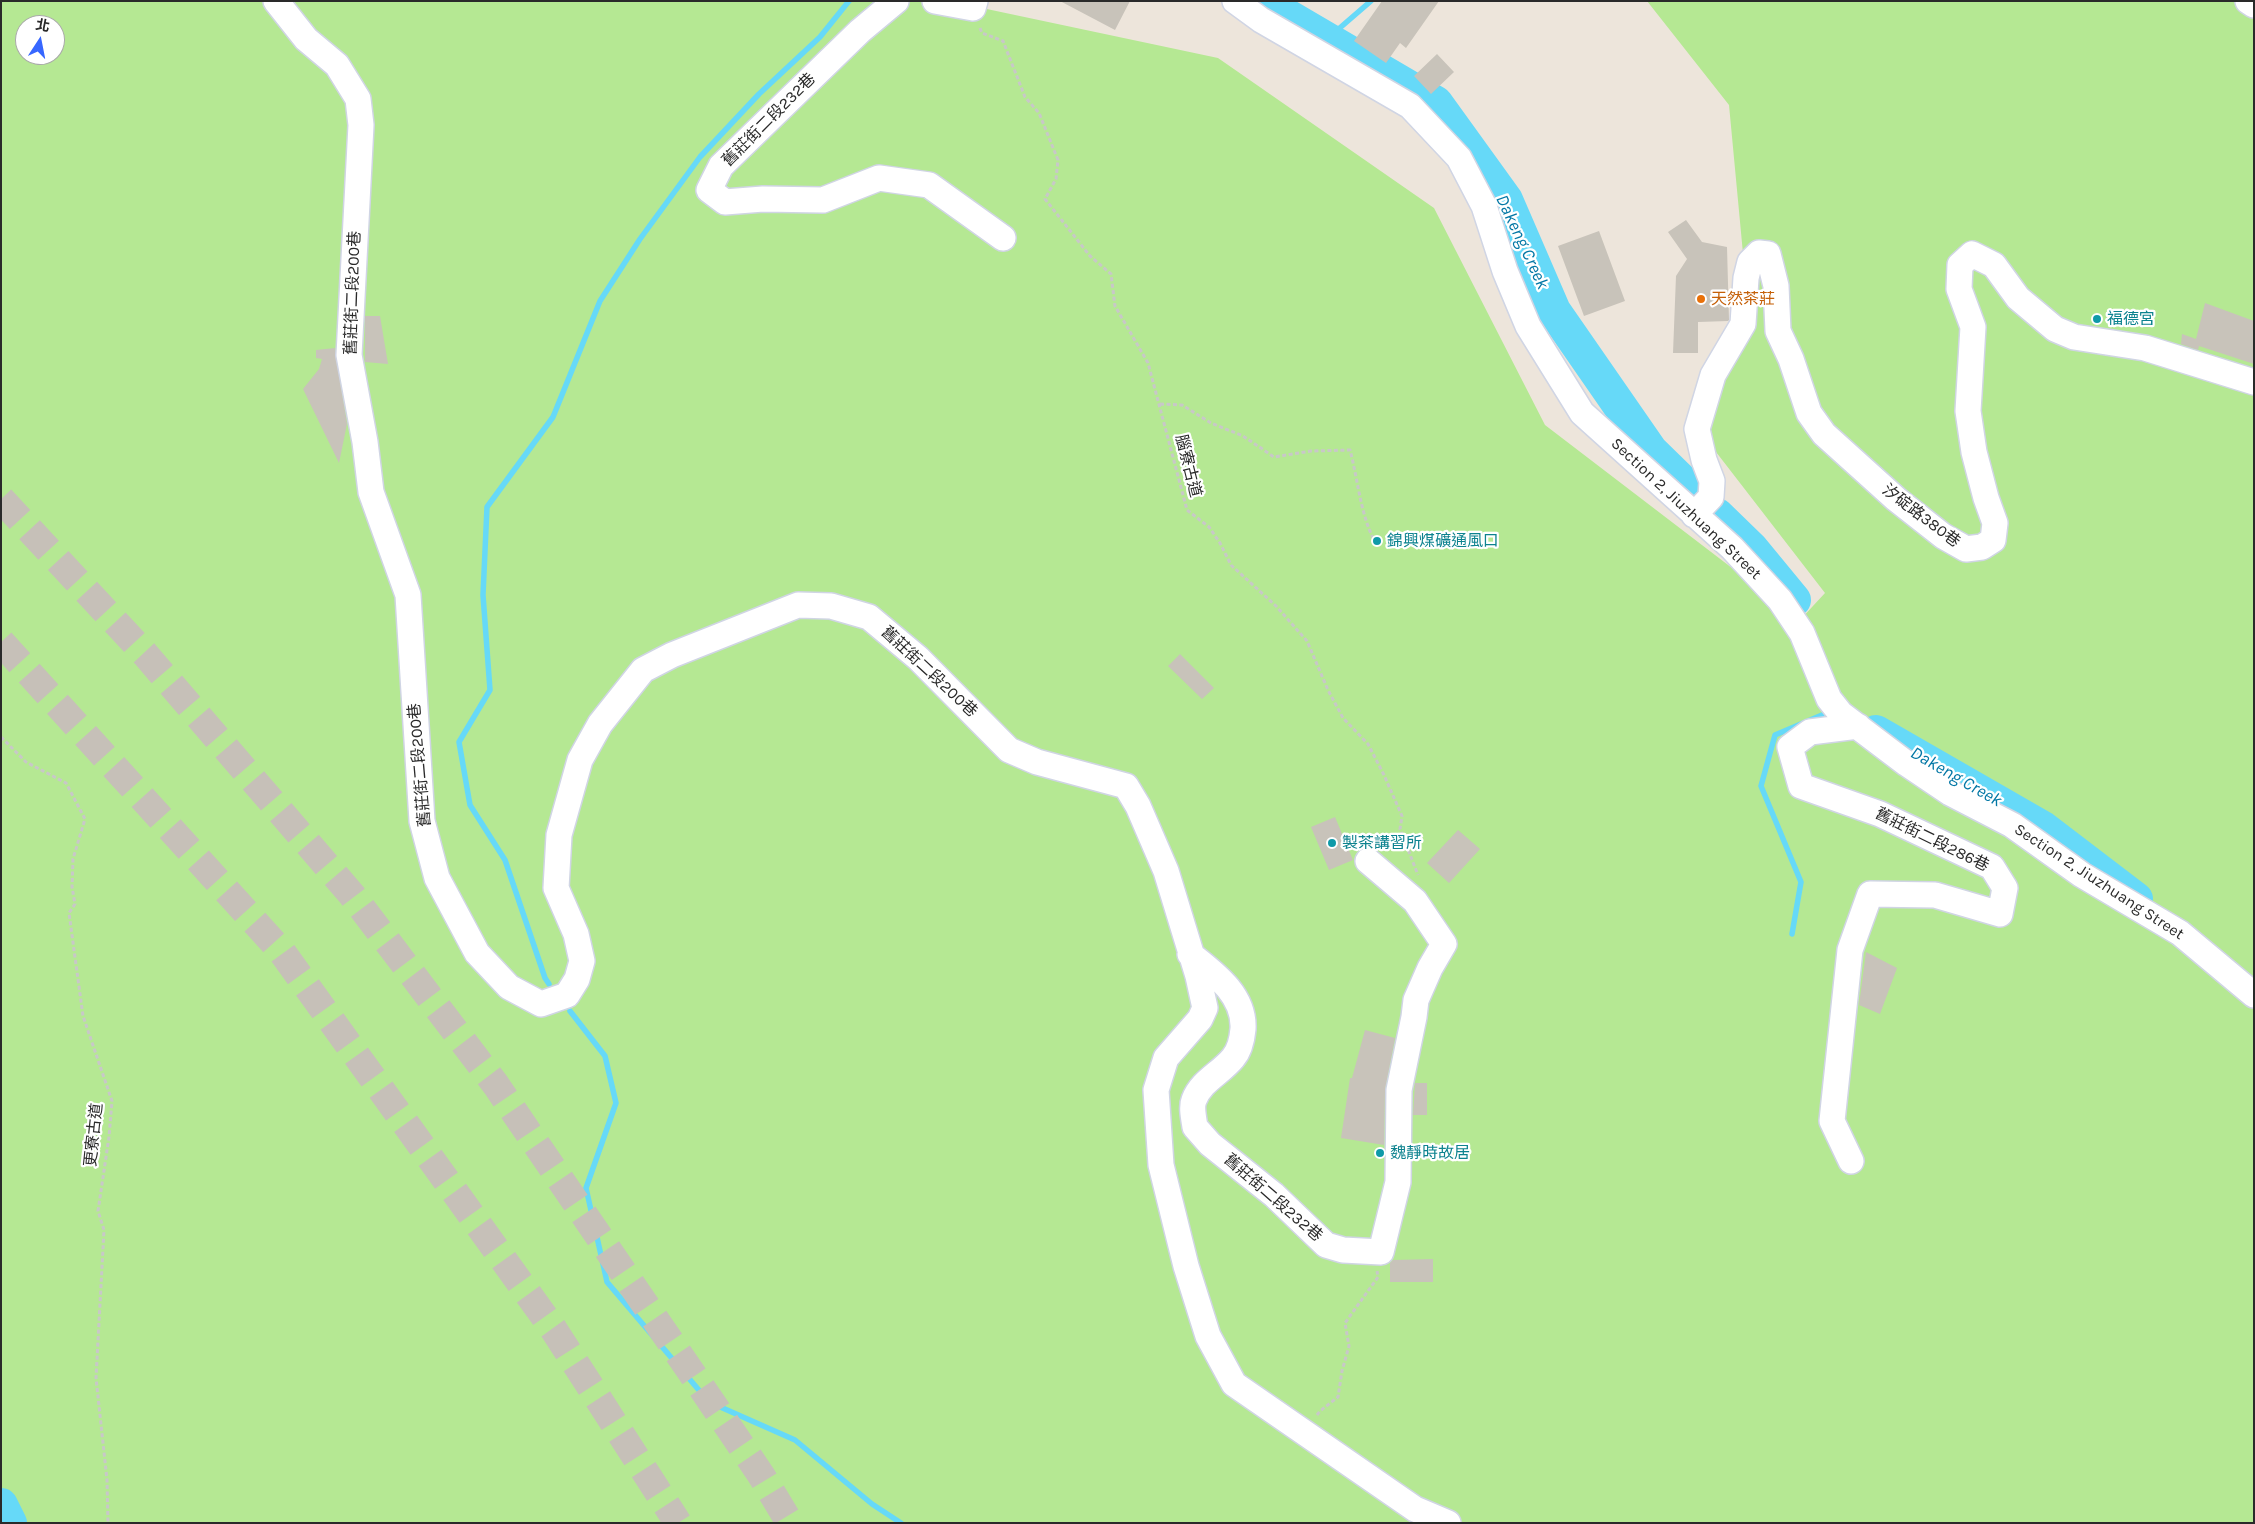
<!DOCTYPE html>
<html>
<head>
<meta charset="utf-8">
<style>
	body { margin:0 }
	#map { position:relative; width:2255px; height:1524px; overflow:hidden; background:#ede5db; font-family:Karla,"Noto Sans TC",sans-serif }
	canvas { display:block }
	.frame { position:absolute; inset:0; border:2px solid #2a2a2a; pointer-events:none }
	.north { position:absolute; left:15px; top:15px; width:50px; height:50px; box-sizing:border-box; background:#fff; border:1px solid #aaa; border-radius:50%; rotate:11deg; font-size:14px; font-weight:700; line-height:20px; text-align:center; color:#2a2a2a }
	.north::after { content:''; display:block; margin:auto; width:18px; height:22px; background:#3767ff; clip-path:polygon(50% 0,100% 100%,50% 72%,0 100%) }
</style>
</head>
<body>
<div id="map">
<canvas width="2255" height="1524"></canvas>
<div class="frame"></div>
<div class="north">北</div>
</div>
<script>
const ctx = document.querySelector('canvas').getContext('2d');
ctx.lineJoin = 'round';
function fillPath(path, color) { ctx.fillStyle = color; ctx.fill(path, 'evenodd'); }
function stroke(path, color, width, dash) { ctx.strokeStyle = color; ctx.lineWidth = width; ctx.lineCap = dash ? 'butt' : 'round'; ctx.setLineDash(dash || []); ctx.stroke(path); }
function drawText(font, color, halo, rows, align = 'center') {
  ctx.font = font + ' Karla,"Noto Sans TC",sans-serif'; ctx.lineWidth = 4.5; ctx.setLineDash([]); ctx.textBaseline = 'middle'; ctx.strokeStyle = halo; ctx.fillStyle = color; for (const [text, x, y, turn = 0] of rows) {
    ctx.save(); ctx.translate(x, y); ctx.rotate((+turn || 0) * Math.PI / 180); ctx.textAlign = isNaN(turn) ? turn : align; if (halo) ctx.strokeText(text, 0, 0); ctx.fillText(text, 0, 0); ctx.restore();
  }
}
const green = new Path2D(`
	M 1,1 L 949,1 L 1218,58 L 1434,208 L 1545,425 L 1800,620 L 1825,593 L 1706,439 L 1747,296 L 1729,105 L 1647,1 L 2254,1 L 2254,1523 L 1,1523 ZM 25,25 L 55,25 L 55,55 L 25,55 Z`);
const stream = new Path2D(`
	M 1327,39 L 1371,1
	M 1792,934 L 1801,882 L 1761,786 L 1775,735 L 1822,715
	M 549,984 L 545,978 L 505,860 L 470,805 L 459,742 L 490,690 L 483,595 L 487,507 L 553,417 L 600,301 L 640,239 L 700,157 L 759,94 L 820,37 L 849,1
	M 570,1011 L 605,1056 L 616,1103 L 586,1188 L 607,1282 L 709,1402 L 795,1440 L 872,1504 L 901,1523`);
const river = new Path2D(`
	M 1262,1 L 1436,103 L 1506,200 L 1554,311 L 1651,451 L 1693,492
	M 1717,515 L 1752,549 L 1794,600
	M 1876,732 L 2043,828 L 2136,899
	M 1,1505 L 10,1523`);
const building = new Path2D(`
	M 1060,1 L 1130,1 L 1115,30 Z
	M 1382,1 L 1439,1 L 1406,48 L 1400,43 L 1386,63 L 1354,41 Z
	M 1437,54 L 1454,72 L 1431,94 L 1414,76 Z
	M 1686,220 L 1702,242 L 1727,247 L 1729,320 L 1728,321 L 1698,322 L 1698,353 L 1673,353 L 1676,276 L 1687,259 L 1668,232 Z
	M 1599,231 L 1625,301 L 1584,316 L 1558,246 Z
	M 2205,303 L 2254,321 L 2254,364 L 2199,346 L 2198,350 L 2181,344 L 2182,334 L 2196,339 Z
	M 365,316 L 380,316 L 388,364 L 365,362 Z
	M 335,348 L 347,424 L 339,463 L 303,389 L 319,369 L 322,359 L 316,358 L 316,350 Z
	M 1180,654 L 1214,688 L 1202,699 L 1168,666 Z
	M 1335,817 L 1353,860 L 1329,870 L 1311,827 Z
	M 1458,830 L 1480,849 L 1449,883 L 1427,863 Z
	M 1866,952 L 1897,968 L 1880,1014 L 1859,1005 Z
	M 1365,1030 L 1395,1038 L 1385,1090 L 1384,1145 L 1341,1138 L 1350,1078 L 1352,1078 Z
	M 1415,1083 L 1427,1083 L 1427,1115 L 1413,1115 Z
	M 1433,1259 L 1433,1282 L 1390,1282 L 1390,1263 L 1393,1260 Z`);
const highwayTunnel = new Path2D(`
	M 1,499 L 145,654 L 352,895 L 496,1085 L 761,1475 L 790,1523
	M 1,642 L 282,952 L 554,1330 L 678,1523`);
const path = new Path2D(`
	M 980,28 L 982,33 L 1003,41 L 1025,97 L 1039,113 L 1058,160 L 1056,179 L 1045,199 L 1090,256 L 1111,274 L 1115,306 L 1148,363 L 1187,510 L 1209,527 L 1220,543 L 1231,565 L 1276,606 L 1307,641 L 1328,690 L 1343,718 L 1368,744 L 1384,775 L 1402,816 L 1400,829 L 1418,875
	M 1160,404 L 1182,405 L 1211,423 L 1243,436 L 1274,457 L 1311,451 L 1350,450 C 1358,480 1360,511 1373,538
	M 1,737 L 26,762 L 66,783 L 85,819 L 73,859 L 72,887 L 75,904 L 69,913 L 83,1016 L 112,1101 L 109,1137 L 98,1211 L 104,1230 L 96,1378 L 107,1480 L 108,1523
	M 1317,1415 L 1320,1411 L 1338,1397 L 1342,1371 L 1349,1346 L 1345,1323 L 1378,1277 L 1377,1271`);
const minor = new Path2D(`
	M 276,1 L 306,39 L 337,65 L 358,99 L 361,125 L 349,355 L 365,442 L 371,492 L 408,595 L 422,821 L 437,878 L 477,953 L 509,987 L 541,1004 L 567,995 L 577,979 L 582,961 L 576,934 L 556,888 L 559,835 L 580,760 L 600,724 L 643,670 L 672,655 L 798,605 L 831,606 L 869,617 L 918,658 L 1009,750 L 1037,762 L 1126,786 L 1138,806 L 1166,871 L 1198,976 L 1205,1008 L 1200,1019 L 1166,1058 L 1156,1090 L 1161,1165 L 1186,1266 L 1208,1336 L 1234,1384 L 1415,1509 L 1448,1523
	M 896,1 L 860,31 L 721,166 L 709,190 L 725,202 L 763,199 L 823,200 L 879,178 L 929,185 L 1003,238
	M 935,1 L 973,8 L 975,1
	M 1235,1 L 1261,20 L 1410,106 L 1459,158 L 1484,206 L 1505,271 L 1528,326 L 1582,413 L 1732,548 L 1780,600 L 1802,633 L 1829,699 L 1841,714 L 1907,764 L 1950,793 L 2012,825 L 2082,875 L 2180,933 L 2254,995
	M 2248,1 L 2254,5
	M 1694,515 L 1711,497 L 1712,481 L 1704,460 L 1697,429 L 1713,375 L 1743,324 L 1746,278 L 1750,262 L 1759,253 L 1768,254 L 1776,286 L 1778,331 L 1791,359 L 1809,413 L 1824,434 L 1896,499 L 1943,536 L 1966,549 L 1982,547 L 1993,540 L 1995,523 L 1986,498 L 1974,452 L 1968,411 L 1973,327 L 1959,289 L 1960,265 L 1972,254 L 1994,265 L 2018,298 L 2055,329 L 2074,337 L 2145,348 L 2254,382
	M 1190,954 C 1214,973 1245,995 1243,1029 C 1242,1040 1240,1050 1233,1058 C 1221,1073 1201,1081 1194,1100 C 1191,1107 1194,1120 1195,1127 L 1210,1144 L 1274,1195 L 1326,1245 L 1343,1250 L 1381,1252 L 1398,1182 L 1399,1090 L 1414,1017 L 1416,1000 L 1430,968 L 1444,944 L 1415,901 L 1368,861
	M 1851,1161 L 1832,1121 L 1850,950 L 1870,894 L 1935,895 L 2000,914 L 2005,888 L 1992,867 L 1880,814 L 1801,786 L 1790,747 L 1810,732 L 1858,726`);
const markers = [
	[1701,299,5,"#e8710a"],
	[2097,319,5,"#0f9aa8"],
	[1377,541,5,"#0f9aa8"],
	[1332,843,5,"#0f9aa8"],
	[1380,1153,5,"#0f9aa8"]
];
const streetNames = [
	["舊莊街二段232巷",769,120,-45],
	["舊莊街二段200巷",353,293,-88],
	["腦寮古道",1188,466,76],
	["Section 2, Jiuzhuang Street",1686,509,43],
	["汐碇路380巷",1921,516,37],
	["舊莊街二段200巷",929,672,43],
	["舊莊街二段200巷",420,765,-95],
	["舊莊街二段286巷",1932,840,26],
	["Section 2, Jiuzhuang Street",2099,882,33],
	["更寮古道",94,1135,-84],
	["舊莊街二段232巷",1273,1198,41]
];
const foodNames = [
	["天然茶莊",1711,299]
];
const cultureNames = [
	["福德宮",2107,319],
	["錦興煤礦通風口",1387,541],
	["製茶講習所",1342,843],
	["魏靜時故居",1390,1153]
];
const waterNames = [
	["Dakeng Creek",1522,242,65],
	["Dakeng Creek",1956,777,30]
];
fillPath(green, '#b5e893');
stroke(stream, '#66d9f8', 5.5);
stroke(river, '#66d9f8', 34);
fillPath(building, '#c8c3ba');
stroke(highwayTunnel, '#c6c0b8', 28, [28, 14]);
stroke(minor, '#d0d5e4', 28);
stroke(path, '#c8c8c8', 3, [4, 2.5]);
stroke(minor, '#fff', 25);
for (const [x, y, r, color] of markers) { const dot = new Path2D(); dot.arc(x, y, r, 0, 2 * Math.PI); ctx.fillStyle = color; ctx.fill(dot); stroke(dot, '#fff', 2); }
drawText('16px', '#2a2a2a', '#fff', streetNames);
drawText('16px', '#c56008', '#fff', foodNames, 'left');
drawText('16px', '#0d838f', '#fff', cultureNames, 'left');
drawText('italic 18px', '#0377a5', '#fff', waterNames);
</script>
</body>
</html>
